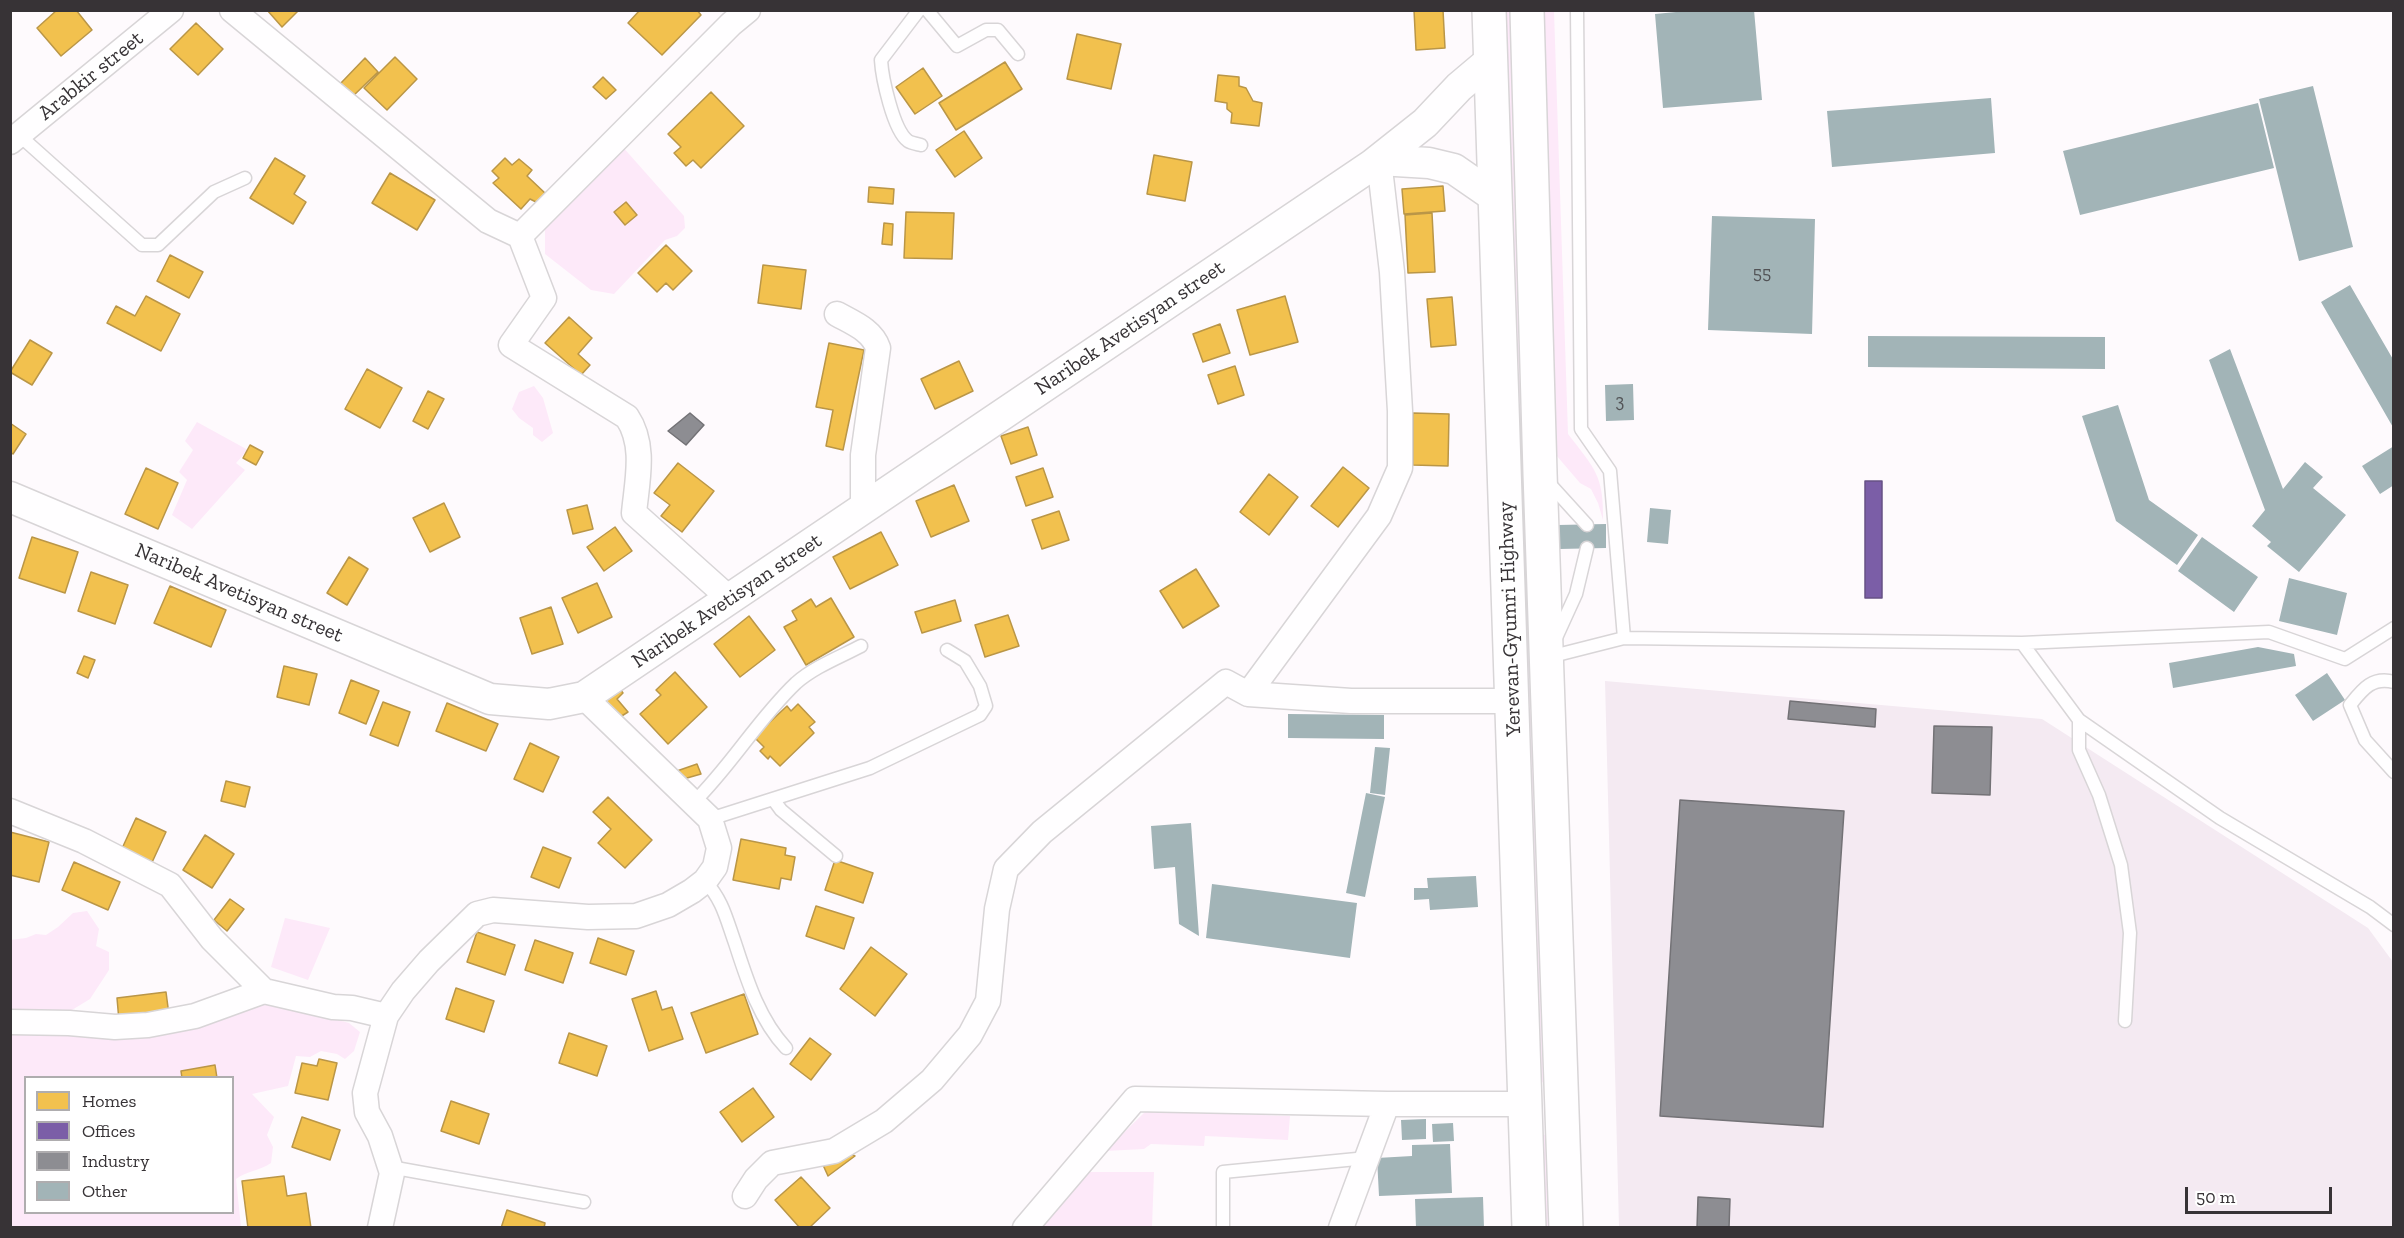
<!DOCTYPE html>
<html>
<head>
<meta charset="utf-8">
<style>
	body { margin:0 }
	#map { position:relative; width:2404px; height:1238px; overflow:hidden; background:#fefafd; font-family:"Zilla Slab",serif }
	canvas { display:block }
	.frame { position:absolute; inset:0; border:12px solid #373336; pointer-events:none }
	.legend { position:absolute; left:24px; top:1076px; width:210px; height:138px; box-sizing:border-box; background:#fff; border:2px solid #afadaf; margin:0; padding:8px 10px; list-style:none; font-size:18px; color:#373336 }
	.legend li { display:flex; align-items:center; gap:12px; height:30px }
	.legend b { width:30px; border:2px solid #afadaf }
	.scale { position:absolute; left:2185px; top:1187px; width:147px; height:27px; box-sizing:border-box; border:3px solid #373336; border-top:0; padding-left:8px; font-size:18px; line-height:21px; white-space:nowrap; color:#373336; -webkit-text-stroke:4px #fff; paint-order:stroke }
</style>
</head>
<body>
<div id="map">
<canvas width="2404" height="1238"></canvas>
<div class="frame"></div>
<ul class="legend">
<li><b style="height:16px;background:#f2c14e"></b>Homes</li>
<li><b style="height:16px;background:#7b5ea7"></b>Offices</li>
<li><b style="height:16px;background:#8d8d92"></b>Industry</li>
<li><b style="height:16px;background:#a2b4b7"></b>Other</li>
</ul>
<div class="scale">50 m</div>
</div>
<script>
const ctx = document.querySelector('canvas').getContext('2d');
ctx.lineJoin = 'round';
function fillPath(path, color) { ctx.fillStyle = color; ctx.fill(path, 'evenodd'); }
function stroke(path, color, width, dash) { ctx.strokeStyle = color; ctx.lineWidth = width; ctx.lineCap = dash ? 'butt' : 'round'; ctx.setLineDash(dash || []); ctx.stroke(path); }
function drawText(font, color, halo, rows, align = 'center') {
  ctx.font = font + ' "Zilla Slab",serif'; ctx.lineWidth = 6; ctx.setLineDash([]); ctx.textBaseline = 'middle'; ctx.strokeStyle = halo; ctx.fillStyle = color; for (const [text, x, y, turn = 0] of rows) {
    ctx.save(); ctx.translate(x, y); ctx.rotate((+turn || 0) * Math.PI / 180); ctx.textAlign = isNaN(turn) ? turn : align; if (halo) ctx.strokeText(text, 0, 0); ctx.fillText(text, 0, 0); ctx.restore();
  }
}
const built = new Path2D(`
	M 1605,681 L 2042,719 L 2368,928 L 2393,962 L 2393,1227 L 1619,1227 Z`);
const green = new Path2D(`
	M 1501,11 L 1516,11 L 1545,1082 L 1538,1083 Z
	M 1540,11 L 1554,11 L 1568,434 C 1594,468 1604,475 1603,520 L 1598,503 L 1591,489 L 1580,483 L 1550,448 Z
	M 621,145 L 684,216 L 685,228 L 677,236 L 665,240 L 614,294 L 591,290 L 545,254 L 545,221 Z
	M 534,386 L 543,398 L 553,433 L 542,442 L 533,435 L 533,428 L 519,418 L 512,409 L 519,392 Z
	M 197,422 L 248,450 L 236,463 L 245,470 L 192,529 L 172,515 L 187,480 L 179,472 L 193,450 L 185,441 Z
	M 87,911 L 99,929 L 96,946 L 109,952 L 109,970 L 90,999 L 67,1013 L 203,1020 L 249,1010 L 272,1001 L 349,1023 L 360,1032 L 354,1051 L 345,1059 L 337,1054 L 321,1051 L 310,1057 L 296,1056 L 288,1086 L 252,1094 L 274,1117 L 267,1135 L 273,1147 L 271,1163 C 259,1171 247,1171 236,1179 L 241,1227 L 11,1227 L 10,940 L 26,938 L 36,934 L 46,935 L 58,927 L 73,913 ZM 26,1078 L 232,1078 L 232,1212 L 26,1212 Z
	M 285,918 L 330,928 L 308,980 L 271,967 Z
	M 1146,1111 L 1290,1116 L 1288,1140 L 1205,1136 L 1204,1146 L 1151,1144 L 1144,1149 L 1105,1151 Z
	M 1550,1134 L 1554,1227 L 1539,1227 L 1535,1136 Z
	M 1079,1172 L 1154,1172 L 1152,1227 L 1038,1228 Z`);
const homes = new Path2D(`
	M 57,10 L 76,10 L 92,30 L 61,56 L 37,28 Z
	M 267,10 L 299,10 L 282,27 Z
	M 640,10 L 697,10 L 701,15 L 662,55 L 628,23 Z
	M 1414,10 L 1443,10 L 1445,48 L 1416,50 Z
	M 196,23 L 223,49 L 198,75 L 170,49 Z
	M 1077,34 L 1121,44 L 1111,89 L 1067,79 Z
	M 395,57 L 417,79 L 387,110 L 364,88 Z
	M 365,58 L 378,72 L 352,97 L 340,84 Z
	M 1005,62 L 1022,89 L 956,130 L 939,103 Z
	M 923,68 L 942,96 L 915,114 L 896,87 Z
	M 1218,75 L 1239,77 L 1239,86 L 1246,88 L 1253,101 L 1262,103 L 1259,126 L 1231,123 L 1232,113 L 1227,109 L 1227,103 L 1215,101 Z
	M 603,77 L 616,90 L 606,99 L 593,87 Z
	M 711,92 L 744,126 L 701,168 L 693,160 L 686,166 L 674,153 L 681,147 L 668,134 Z
	M 964,131 L 982,158 L 955,177 L 936,150 Z
	M 1154,155 L 1192,162 L 1185,201 L 1147,194 Z
	M 275,158 L 305,176 L 294,194 L 306,202 L 293,224 L 250,198 Z
	M 505,158 L 512,165 L 519,159 L 532,170 L 527,176 L 546,194 L 538,203 L 530,199 L 521,209 L 493,183 L 499,178 L 492,171 Z
	M 390,173 L 435,200 L 417,230 L 372,203 Z
	M 1443,186 L 1445,211 L 1404,214 L 1402,189 Z
	M 869,187 L 894,189 L 893,204 L 868,202 Z
	M 626,202 L 637,215 L 625,225 L 614,212 Z
	M 906,212 L 954,213 L 952,259 L 904,258 Z
	M 1432,213 L 1435,272 L 1408,273 L 1405,215 Z
	M 884,223 L 893,224 L 892,245 L 882,244 Z
	M 666,245 L 692,271 L 673,290 L 666,283 L 657,292 L 638,273 Z
	M 170,255 L 203,272 L 189,298 L 157,281 Z
	M 763,265 L 806,270 L 801,309 L 758,303 Z
	M 146,296 L 180,314 L 161,351 L 107,323 L 116,306 L 135,316 Z
	M 1285,296 L 1298,342 L 1250,355 L 1237,310 Z
	M 1452,297 L 1456,345 L 1431,347 L 1427,299 Z
	M 569,317 L 592,338 L 578,354 L 590,365 L 581,375 L 545,343 Z
	M 1220,324 L 1230,353 L 1203,362 L 1193,334 Z
	M 30,340 L 52,353 L 32,385 L 10,372 Z
	M 829,343 L 864,350 L 843,450 L 826,446 L 833,410 L 816,407 Z
	M 959,361 L 973,391 L 935,409 L 921,379 Z
	M 1235,366 L 1244,395 L 1218,404 L 1208,375 Z
	M 367,369 L 402,388 L 380,428 L 345,409 Z
	M 428,391 L 444,399 L 428,429 L 413,421 Z
	M 1413,413 L 1449,414 L 1448,466 L 1413,465 Z
	M 10,423 L 26,434 L 13,454 L 10,452 Z
	M 1028,427 L 1037,455 L 1011,464 L 1001,436 Z
	M 250,445 L 263,452 L 256,465 L 243,458 Z
	M 678,463 L 714,491 L 682,532 L 661,516 L 670,505 L 654,493 Z
	M 1343,467 L 1369,488 L 1338,527 L 1311,506 Z
	M 146,468 L 178,483 L 158,529 L 125,514 Z
	M 1043,468 L 1053,497 L 1026,506 L 1016,477 Z
	M 1269,474 L 1298,497 L 1269,535 L 1240,512 Z
	M 954,485 L 969,521 L 931,537 L 916,501 Z
	M 444,503 L 460,537 L 430,552 L 413,518 Z
	M 587,505 L 593,529 L 573,534 L 567,510 Z
	M 1059,511 L 1069,540 L 1042,549 L 1032,520 Z
	M 615,527 L 632,551 L 604,571 L 587,547 Z
	M 881,532 L 898,565 L 850,589 L 833,557 Z
	M 32,537 L 78,552 L 65,593 L 19,578 Z
	M 349,557 L 368,569 L 347,605 L 327,593 Z
	M 1196,569 L 1219,606 L 1183,628 L 1160,591 Z
	M 91,572 L 128,585 L 115,624 L 78,611 Z
	M 597,583 L 612,617 L 578,633 L 562,598 Z
	M 170,586 L 226,610 L 211,647 L 154,623 Z
	M 831,598 L 854,637 L 806,665 L 784,627 L 797,620 L 792,611 L 811,599 L 816,607 Z
	M 955,600 L 961,621 L 922,633 L 915,612 Z
	M 551,607 L 563,644 L 532,654 L 520,618 Z
	M 1008,615 L 1019,646 L 985,657 L 975,625 Z
	M 749,616 L 775,650 L 740,677 L 714,644 Z
	M 84,656 L 95,660 L 88,678 L 77,673 Z
	M 284,666 L 317,674 L 309,705 L 277,697 Z
	M 675,672 L 707,707 L 668,744 L 640,714 L 661,695 L 656,690 Z
	M 351,680 L 379,691 L 366,724 L 339,713 Z
	M 617,685 L 623,693 L 617,699 L 628,712 L 617,719 L 601,697 Z
	M 383,702 L 410,712 L 398,746 L 370,735 Z
	M 447,703 L 498,724 L 486,751 L 436,731 Z
	M 798,704 L 815,722 L 809,727 L 814,733 L 780,766 L 770,756 L 768,759 L 760,751 L 764,747 L 754,737 L 787,706 L 791,711 Z
	M 530,743 L 559,757 L 543,792 L 514,779 Z
	M 697,764 L 701,774 L 680,780 L 674,772 Z
	M 226,781 L 250,787 L 245,807 L 221,801 Z
	M 608,797 L 652,840 L 625,868 L 598,843 L 611,829 L 593,812 Z
	M 136,818 L 166,832 L 149,869 L 119,855 Z
	M 10,832 L 49,842 L 39,882 L 10,875 Z
	M 205,835 L 234,854 L 212,888 L 183,870 Z
	M 741,839 L 786,848 L 785,855 L 795,857 L 791,880 L 781,878 L 779,889 L 733,880 Z
	M 543,847 L 571,858 L 559,888 L 531,877 Z
	M 835,860 L 873,873 L 863,903 L 825,890 Z
	M 74,862 L 120,882 L 108,910 L 62,890 Z
	M 230,899 L 244,909 L 227,931 L 214,920 Z
	M 816,906 L 854,918 L 844,949 L 806,936 Z
	M 477,932 L 515,945 L 505,975 L 467,962 Z
	M 598,938 L 634,951 L 626,975 L 590,963 Z
	M 535,940 L 573,953 L 563,983 L 525,970 Z
	M 871,947 L 907,974 L 875,1016 L 840,989 Z
	M 456,988 L 494,1001 L 484,1032 L 446,1019 Z
	M 656,991 L 662,1010 L 672,1007 L 683,1039 L 649,1051 L 632,999 Z
	M 166,992 L 169,1015 L 119,1021 L 117,998 Z
	M 744,994 L 758,1034 L 706,1053 L 691,1013 Z
	M 569,1033 L 607,1046 L 597,1076 L 559,1063 Z
	M 810,1038 L 831,1054 L 811,1080 L 790,1064 Z
	M 319,1059 L 337,1063 L 328,1100 L 295,1093 L 302,1063 L 317,1066 Z
	M 215,1065 L 217,1078 L 182,1078 L 181,1071 Z
	M 753,1088 L 774,1117 L 742,1142 L 720,1112 Z
	M 451,1101 L 489,1114 L 479,1144 L 441,1131 Z
	M 302,1117 L 340,1130 L 330,1160 L 292,1147 Z
	M 843,1150 L 855,1156 L 828,1176 L 823,1165 Z
	M 284,1176 L 287,1196 L 306,1193 L 311,1228 L 248,1228 L 242,1181 Z
	M 801,1177 L 830,1208 L 809,1228 L 800,1228 L 775,1200 Z
	M 507,1210 L 545,1223 L 544,1228 L 501,1228 Z`);
const offices = new Path2D(`
	M 1865,481 L 1882,481 L 1882,598 L 1865,598 Z`);
const industry = new Path2D(`
	M 690,413 L 704,425 L 686,445 L 668,431 Z
	M 1790,701 L 1876,709 L 1875,727 L 1788,719 Z
	M 1934,726 L 1992,727 L 1990,795 L 1932,793 Z
	M 1680,800 L 1844,811 L 1823,1127 L 1660,1116 Z
	M 1698,1197 L 1730,1199 L 1729,1228 L 1697,1228 Z`);
const building = new Path2D(`
	M 1697,10 L 1754,10 L 1762,100 L 1663,108 L 1655,14 Z
	M 2313,86 L 2353,247 L 2299,261 L 2259,99 Z
	M 1991,98 L 1995,153 L 1832,167 L 1827,111 Z
	M 2258,103 L 2274,168 L 2080,215 L 2063,151 Z
	M 1712,216 L 1815,219 L 1812,334 L 1708,330 Z
	M 2350,285 L 2394,361 L 2394,429 L 2321,302 Z
	M 1868,336 L 2105,337 L 2105,369 L 1868,367 Z
	M 2230,349 L 2283,489 L 2305,462 L 2323,477 L 2313,488 L 2346,515 L 2299,572 L 2267,546 L 2271,542 L 2252,526 L 2265,510 L 2209,360 Z
	M 1633,384 L 1634,420 L 1606,421 L 1605,385 Z
	M 2118,405 L 2149,500 L 2198,535 L 2177,565 L 2116,521 L 2082,416 Z
	M 2394,446 L 2394,485 L 2380,494 L 2362,466 Z
	M 1650,508 L 1671,510 L 1668,544 L 1647,542 Z
	M 1606,524 L 1606,548 L 1559,549 L 1558,525 Z
	M 2202,537 L 2258,577 L 2234,612 L 2178,571 Z
	M 2289,578 L 2347,593 L 2337,635 L 2279,621 Z
	M 2258,647 L 2294,654 L 2296,666 L 2173,688 L 2169,663 Z
	M 2327,673 L 2345,700 L 2313,721 L 2295,695 Z
	M 1288,714 L 1384,715 L 1384,739 L 1288,738 Z
	M 1375,747 L 1390,748 L 1385,795 L 1370,793 Z
	M 1366,793 L 1385,797 L 1365,897 L 1346,893 Z
	M 1191,823 L 1199,936 L 1179,924 L 1175,867 L 1154,869 L 1151,826 Z
	M 1476,876 L 1478,907 L 1430,910 L 1429,899 L 1414,900 L 1414,888 L 1428,888 L 1427,878 Z
	M 1212,884 L 1357,903 L 1350,958 L 1206,938 Z
	M 1426,1119 L 1426,1139 L 1402,1140 L 1401,1120 Z
	M 1453,1123 L 1454,1141 L 1433,1142 L 1432,1124 Z
	M 1450,1144 L 1452,1193 L 1379,1196 L 1377,1158 L 1412,1156 L 1412,1145 Z
	M 1483,1197 L 1484,1228 L 1416,1228 L 1415,1199 Z`);
const service = new Path2D(`
	M 919,10 L 881,60 C 882,77 893,130 908,141 C 911,143 917,144 921,145
	M 927,10 L 957,46 L 986,30 L 998,30 L 1018,54
	M 1577,10 L 1581,429 L 1610,471 L 1624,638
	M 19,135 L 142,245 L 158,245 L 214,192 L 245,178
	M 1547,481 L 1587,525
	M 1555,640 L 1576,594 L 1587,548
	M 2022,643 L 2079,720 L 2220,818 L 2370,907 L 2394,925
	M 1549,657 L 1624,638 L 2022,643 L 2269,632 L 2345,659 L 2394,628
	M 2394,682 C 2372,676 2362,690 2350,705 L 2365,740 L 2394,772
	M 2079,720 L 2079,750 L 2099,795 L 2121,865 L 2130,933 L 2125,1021
	M 773,799 L 781,810 L 836,856
	M 693,803 C 731,766 758,719 796,683 C 814,667 840,657 861,646
	M 710,819 L 870,768 L 980,715 L 986,706 L 980,686 L 965,661 L 947,650
	M 705,881 C 723,901 726,918 735,943 C 747,980 759,1019 786,1048
	M 390,1167 L 584,1202
	M 1223,1228 L 1223,1172 L 1367,1158`);
const minor = new Path2D(`
	M 232,10 L 488,221 L 520,236 L 544,298 L 511,345 L 627,417 C 646,445 637,481 634,513 L 730,599
	M 10,142 L 171,10
	M 520,236 L 731,24 L 748,10
	M 837,314 C 853,323 872,330 878,348 L 863,455 L 863,508
	M 1248,694 L 1379,516 L 1400,468 L 1400,411 L 1392,272 L 1379,160
	M 10,811 L 84,841 L 170,885 L 212,939 L 264,991 L 333,1007 L 352,1008 L 386,1016 L 403,991 L 429,961 L 477,914 L 493,910 L 588,917 L 636,916 L 668,905 L 692,891 L 705,881 L 715,867 L 719,848 L 710,819 L 584,697
	M 10,1022 L 69,1023 L 115,1027 L 148,1025 L 195,1016 L 264,991
	M 745,1196 L 756,1179 L 772,1163 L 834,1151 L 884,1121 L 932,1080 L 970,1035 L 988,1001 L 997,909 L 1006,869 L 1042,832 L 1226,682 L 1248,694 L 1351,701 L 1513,701
	M 380,1228 L 392,1173 L 380,1136 L 367,1112 L 365,1093 L 386,1016
	M 1025,1228 L 1135,1099 L 1387,1104
	M 1341,1228 L 1387,1104 L 1524,1104`);
const tertiary = new Path2D(`
	M 1379,160 L 1429,163 L 1454,169 L 1496,198
	M 10,497 L 490,699 L 549,704 L 584,697 L 1372,165 L 1425,123 L 1459,87 L 1491,60`);
const trunk = new Path2D(`
	M 1489,10 L 1529,1228
	M 1527,10 L 1540,473 L 1566,1228`);
const numberNames = [
	["55",1762,274],
	["3",1620,402]
];
const streetNames = [
	["Arabkir street",91,76,-39],
	["Naribek Avetisyan street",1130,328,-34],
	["Naribek Avetisyan street",239,593,23],
	["Naribek Avetisyan street",727,601,-34],
	["Yerevan-Gyumri Highway",1510,619,-92]
];
fillPath(built, '#f4eaf2');
fillPath(green, '#fde9f9');
fillPath(homes, '#f2c14e');
stroke(homes, '#ba9647', 1.5);
fillPath(offices, '#7b5ea7');
stroke(offices, '#675185', 1.5);
fillPath(industry, '#8d8d92');
stroke(industry, '#737276', 1.5);
fillPath(building, '#a2b4b7');
stroke(service, '#d8d5d7', 15);
stroke(minor, '#d8d5d7', 27);
stroke(tertiary, '#d8d5d7', 33);
stroke(trunk, '#d8d5d7', 36);
stroke(service, '#fffeff', 12);
stroke(minor, '#fffeff', 24);
stroke(tertiary, '#fffeff', 30);
stroke(trunk, '#fffeff', 33);
drawText('18px', '#525356', null, numberNames);
drawText('21px', '#373336', '#fff', streetNames);
</script>
</body>
</html>
